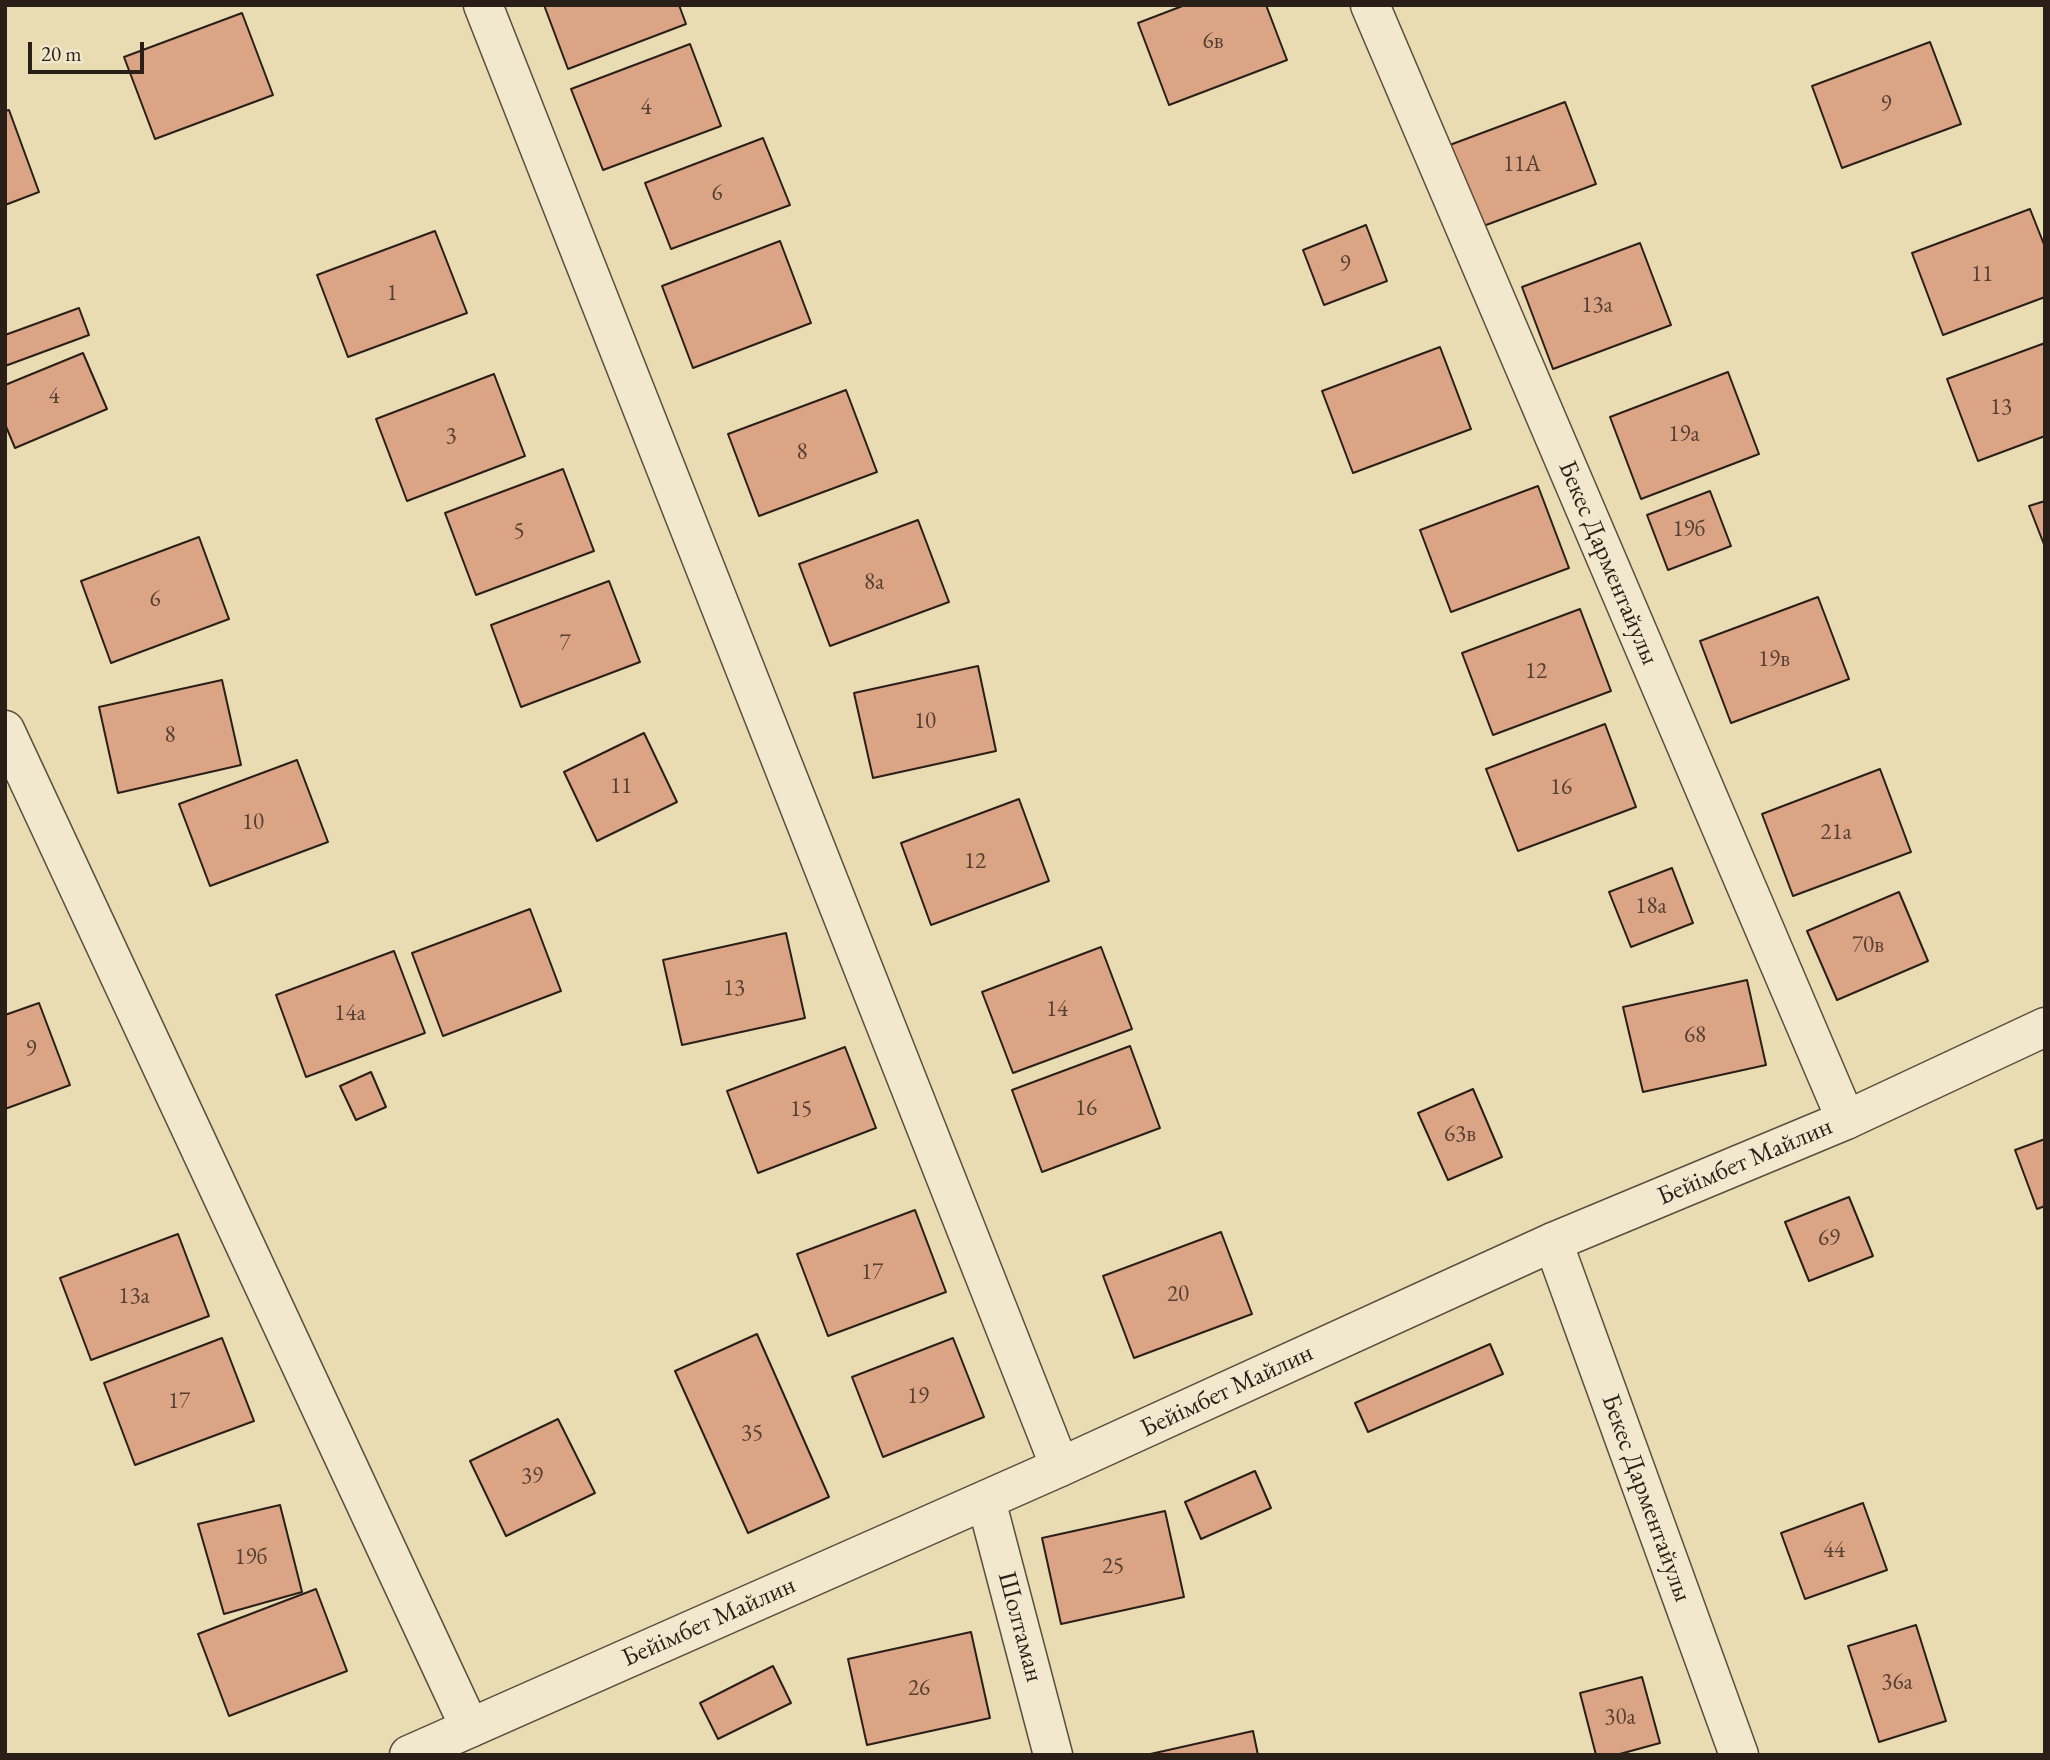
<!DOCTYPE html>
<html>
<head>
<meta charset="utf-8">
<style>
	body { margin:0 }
	#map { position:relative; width:2050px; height:1760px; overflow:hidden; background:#e9dbb2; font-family:"EB Garamond",serif }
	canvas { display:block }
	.frame { position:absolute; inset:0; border:7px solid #2a1f18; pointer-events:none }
	.scale { position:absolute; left:28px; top:42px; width:116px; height:32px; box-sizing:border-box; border:4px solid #2a1f18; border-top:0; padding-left:9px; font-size:21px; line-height:24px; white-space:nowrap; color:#2a1f18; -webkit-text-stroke:5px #f1e8cd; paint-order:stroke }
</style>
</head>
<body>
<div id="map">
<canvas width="2050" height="1760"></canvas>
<div class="frame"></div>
<div class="scale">20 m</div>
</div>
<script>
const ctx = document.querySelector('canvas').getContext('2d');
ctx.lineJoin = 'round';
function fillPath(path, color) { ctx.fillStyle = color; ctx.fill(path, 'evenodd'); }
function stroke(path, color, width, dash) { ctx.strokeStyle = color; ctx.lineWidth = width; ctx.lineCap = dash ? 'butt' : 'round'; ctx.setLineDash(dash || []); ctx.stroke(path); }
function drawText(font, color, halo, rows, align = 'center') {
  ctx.font = font + ' "EB Garamond",serif'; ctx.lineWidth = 5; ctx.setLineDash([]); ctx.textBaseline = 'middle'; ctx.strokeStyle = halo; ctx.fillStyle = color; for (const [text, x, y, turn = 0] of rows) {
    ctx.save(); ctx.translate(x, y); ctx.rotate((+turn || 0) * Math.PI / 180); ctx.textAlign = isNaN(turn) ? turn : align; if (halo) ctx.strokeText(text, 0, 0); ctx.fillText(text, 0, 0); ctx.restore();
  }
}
const building = new Path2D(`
	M 544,5 L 679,5 L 686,24 L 568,69 Z
	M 1185,5 L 1266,5 L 1287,60 L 1169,105 L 1138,23 Z
	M 242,13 L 273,95 L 155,139 L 124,57 Z
	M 1930,42 L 1961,124 L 1842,168 L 1812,86 Z
	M 690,44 L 721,126 L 603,170 L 571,89 Z
	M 1565,102 L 1596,184 L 1478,228 L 1447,146 Z
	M 9,110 L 39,192 L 5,205 L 5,111 Z
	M 763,138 L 790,205 L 671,249 L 645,183 Z
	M 2030,209 L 2045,247 L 2045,297 L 1943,335 L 1912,253 Z
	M 1366,225 L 1387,281 L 1324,305 L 1303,250 Z
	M 435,231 L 467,313 L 348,357 L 317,275 Z
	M 780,241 L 811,323 L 693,368 L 662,286 Z
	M 1640,243 L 1671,325 L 1553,369 L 1522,287 Z
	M 79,308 L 89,335 L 5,366 L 5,335 Z
	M 2045,343 L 2045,436 L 1978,461 L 1947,379 Z
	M 1440,347 L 1471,429 L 1353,473 L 1322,391 Z
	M 83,353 L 107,409 L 15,448 L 5,424 L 5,385 Z
	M 1728,372 L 1759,454 L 1641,499 L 1610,417 Z
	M 494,374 L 525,456 L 407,501 L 376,419 Z
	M 846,390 L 877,472 L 759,516 L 728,434 Z
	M 563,469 L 594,551 L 476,595 L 445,513 Z
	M 1538,486 L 1569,568 L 1451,612 L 1420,530 Z
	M 1710,491 L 1731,546 L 1668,570 L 1647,515 Z
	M 2045,501 L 2045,547 L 2029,506 Z
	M 918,520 L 949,602 L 830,646 L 799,564 Z
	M 199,537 L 229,619 L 111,663 L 81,581 Z
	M 609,581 L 640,662 L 521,707 L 491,625 Z
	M 1818,597 L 1849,679 L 1731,723 L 1700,641 Z
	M 1580,609 L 1611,691 L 1493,735 L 1462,653 Z
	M 978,666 L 996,751 L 873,778 L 854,693 Z
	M 222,680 L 241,765 L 118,793 L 99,707 Z
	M 1605,724 L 1636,807 L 1518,851 L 1486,769 Z
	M 644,733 L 677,802 L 597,841 L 564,772 Z
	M 297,760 L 328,842 L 210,886 L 179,804 Z
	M 1880,769 L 1911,852 L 1793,896 L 1762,814 Z
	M 1019,799 L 1049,881 L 931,925 L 901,843 Z
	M 1672,868 L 1693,923 L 1631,947 L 1609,892 Z
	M 1899,892 L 1928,961 L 1837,1000 L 1807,931 Z
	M 530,909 L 561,991 L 443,1036 L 412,953 Z
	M 786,933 L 805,1018 L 682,1045 L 663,960 Z
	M 1101,947 L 1132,1029 L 1013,1073 L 982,992 Z
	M 394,951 L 425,1033 L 306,1077 L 276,995 Z
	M 1747,980 L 1766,1065 L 1643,1092 L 1623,1007 Z
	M 39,1003 L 70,1085 L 5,1109 L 5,1015 Z
	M 1130,1046 L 1160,1128 L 1042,1172 L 1012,1090 Z
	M 845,1047 L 876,1128 L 758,1173 L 727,1091 Z
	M 371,1072 L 386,1107 L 356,1120 L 340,1086 Z
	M 1473,1089 L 1502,1157 L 1448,1180 L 1418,1113 Z
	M 2045,1139 L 2045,1206 L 2037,1209 L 2015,1150 Z
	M 1849,1197 L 1873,1256 L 1809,1281 L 1785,1222 Z
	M 915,1210 L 946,1292 L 828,1336 L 797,1254 Z
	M 1221,1232 L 1252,1314 L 1134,1358 L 1103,1276 Z
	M 178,1234 L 209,1316 L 91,1360 L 60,1278 Z
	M 757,1334 L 829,1497 L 748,1533 L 675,1371 Z
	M 222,1338 L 254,1421 L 135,1465 L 104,1383 Z
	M 953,1338 L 984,1417 L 883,1457 L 852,1377 Z
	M 1490,1344 L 1503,1374 L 1368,1432 L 1355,1403 Z
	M 558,1419 L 595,1493 L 506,1536 L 470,1461 Z
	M 1255,1471 L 1271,1508 L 1201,1539 L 1185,1502 Z
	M 1863,1503 L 1887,1570 L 1805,1599 L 1781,1533 Z
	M 280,1505 L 302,1592 L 224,1614 L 198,1524 Z
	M 1165,1511 L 1184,1597 L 1061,1624 L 1042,1538 Z
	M 316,1589 L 347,1671 L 229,1716 L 198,1634 Z
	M 1916,1625 L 1946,1721 L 1879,1742 L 1848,1646 Z
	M 971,1632 L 990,1718 L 867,1745 L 848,1659 Z
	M 773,1666 L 791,1703 L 718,1739 L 700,1703 Z
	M 1642,1677 L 1660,1743 L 1616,1755 L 1596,1755 L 1580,1693 Z
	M 1253,1731 L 1258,1755 L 1146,1755 Z`);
const minor = new Path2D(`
	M 483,5 L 1060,1467
	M 1370,5 L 1846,1120
	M 5,730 L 470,1728
	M 1553,1242 L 1739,1755
	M 986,1500 L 1053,1755`);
const tertiary = new Path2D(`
	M 409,1755 L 1060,1467 L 1553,1242 L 1846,1120 L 2045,1027`);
const numberNames = [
	["6в",1213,42],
	["9",1886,105],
	["4",646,108],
	["11А",1522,165],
	["6",717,194],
	["9",1345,265],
	["11",1982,275],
	["1",392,294],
	["13а",1597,306],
	["4",54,397],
	["13",2001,408],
	["19а",1684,435],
	["3",451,437],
	["8",802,453],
	["19б",1689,530],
	["5",519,532],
	["8а",874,583],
	["6",155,600],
	["7",565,644],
	["19в",1774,660],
	["12",1536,672],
	["10",925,722],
	["8",170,736],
	["11",621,787],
	["16",1561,788],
	["10",253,823],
	["21а",1836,833],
	["12",975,862],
	["18а",1651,907],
	["70в",1868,946],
	["13",734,989],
	["14",1057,1010],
	["14а",350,1014],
	["68",1695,1036],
	["9",31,1050],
	["16",1086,1109],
	["15",801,1110],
	["63в",1460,1135],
	["69",1829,1239],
	["17",872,1273],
	["20",1178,1295],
	["13а",134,1297],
	["19",918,1397],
	["17",179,1402],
	["35",752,1434],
	["39",532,1477],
	["44",1834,1551],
	["19б",251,1558],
	["25",1113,1567],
	["36а",1897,1683],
	["26",919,1689],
	["30а",1620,1718]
];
const streetNames = [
	["Бекес Дарментайулы",1608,563,67],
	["Бейімбет Майлин",1745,1162,-23],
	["Бейімбет Майлин",1227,1391,-25],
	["Бекес Дарментайулы",1646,1498,70],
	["Бейімбет Майлин",709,1622,-24],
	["Шолтаман",1020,1627,75]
];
fillPath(building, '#dba585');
stroke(building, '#2a1f18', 2);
stroke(minor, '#5a4e3e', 41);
stroke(tertiary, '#5a4e3e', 41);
stroke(minor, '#f1e8cd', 38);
stroke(tertiary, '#f1e8cd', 38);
drawText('23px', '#564033', null, numberNames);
drawText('26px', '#2a1f18', '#f1e8cd', streetNames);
</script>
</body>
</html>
